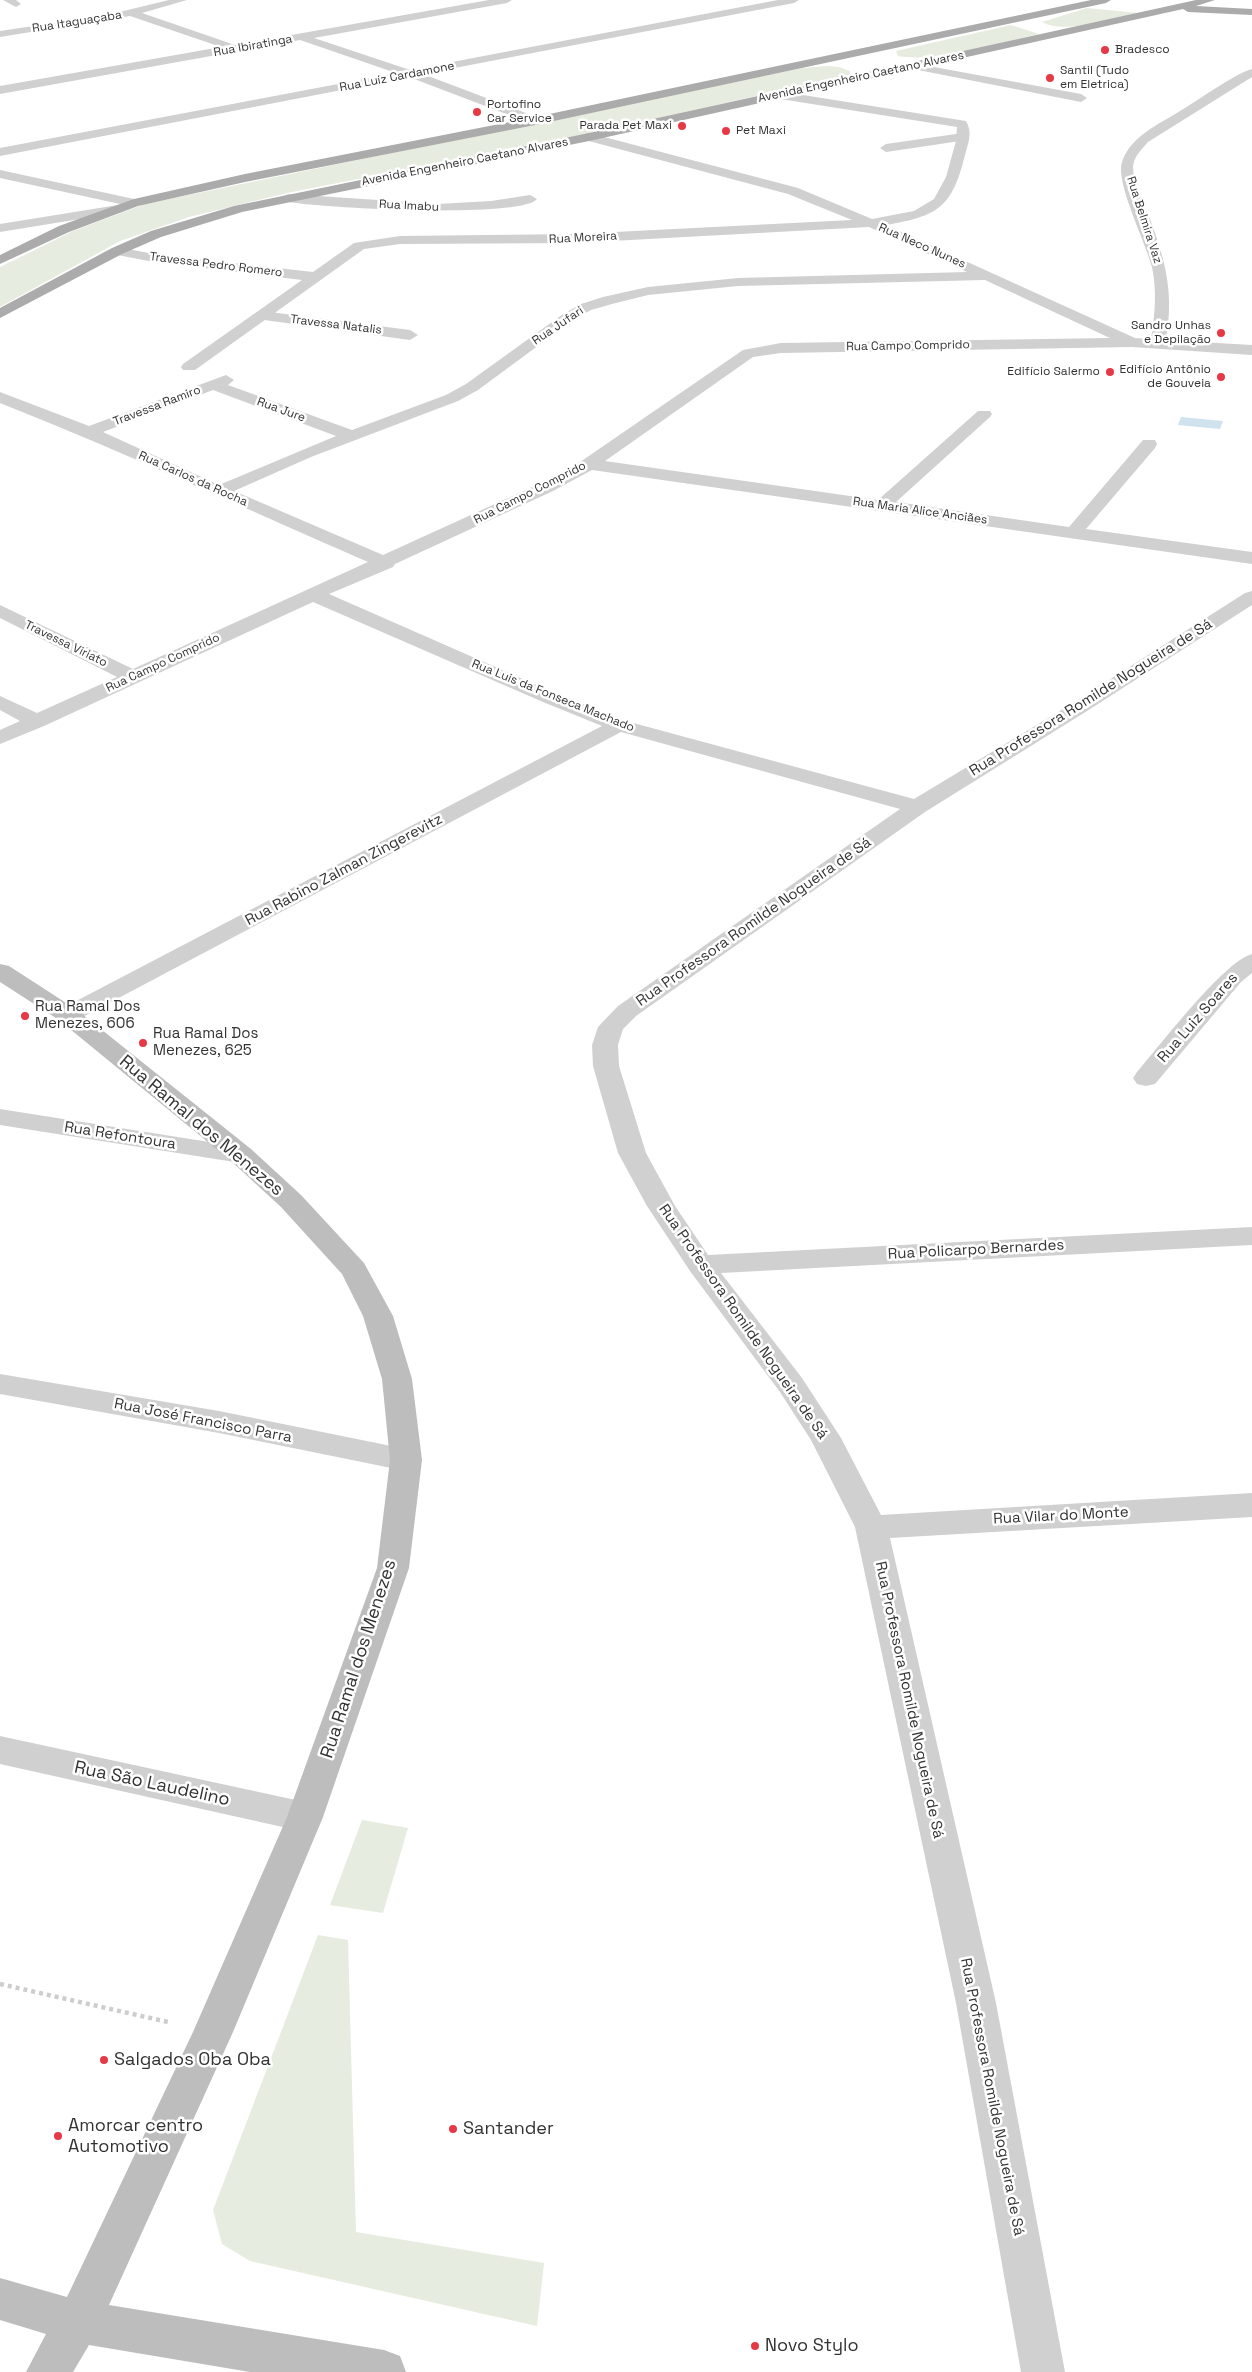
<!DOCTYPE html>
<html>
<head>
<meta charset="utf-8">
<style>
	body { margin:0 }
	canvas { display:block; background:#fff }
</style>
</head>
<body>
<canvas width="1252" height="2372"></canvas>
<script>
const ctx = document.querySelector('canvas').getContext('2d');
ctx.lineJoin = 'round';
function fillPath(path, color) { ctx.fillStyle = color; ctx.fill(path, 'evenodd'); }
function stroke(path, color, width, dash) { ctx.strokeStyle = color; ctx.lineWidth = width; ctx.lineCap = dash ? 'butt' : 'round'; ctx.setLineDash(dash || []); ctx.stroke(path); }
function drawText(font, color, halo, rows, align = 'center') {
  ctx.font = font + ' "Space Grotesk",sans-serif'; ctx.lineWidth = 5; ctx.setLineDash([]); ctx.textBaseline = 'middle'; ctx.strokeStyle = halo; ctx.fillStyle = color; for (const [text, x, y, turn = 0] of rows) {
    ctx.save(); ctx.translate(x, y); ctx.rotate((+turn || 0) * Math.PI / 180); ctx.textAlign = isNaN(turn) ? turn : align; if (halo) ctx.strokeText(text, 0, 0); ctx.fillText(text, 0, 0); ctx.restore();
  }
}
const green = new Path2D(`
	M 1087,8 L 1139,13 C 1114,18 1065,35 1042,22 Z
	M 1011,25 L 1039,34 C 996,43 942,63 898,56 L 896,51 Z
	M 828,66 L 839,67 L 850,71 L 850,75 L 582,135 L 287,193 L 189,217 L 120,241 L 0,307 L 0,267 L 73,231 L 145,204 L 802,68 Z
	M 362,1820 L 408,1828 L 383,1913 L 330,1905 Z
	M 318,1935 L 348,1940 L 356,2232 L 544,2263 L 537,2326 L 250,2261 L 222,2244 L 213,2210 Z`);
const water = new Path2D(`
	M 1181,417 L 1223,421 L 1220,429 L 1178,425 Z`);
const path = new Path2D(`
	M 0,1984 L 168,2022`);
const lane = new Path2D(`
	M 912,63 L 1081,94 L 1087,98 L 1081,102 L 908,68 L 906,66 Z
	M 963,133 L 967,134 L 969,137 L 967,140 L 886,152 L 880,148 L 886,144 Z
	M 262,311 L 410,330 L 418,335 L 410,340 L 257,319 L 254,316 Z`);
const street = new Path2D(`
	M 3,0 L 16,0 L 21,4 L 16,7 Z
	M 169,0 L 187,0 L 142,13 L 235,45 L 489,0 L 512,0 L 507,3 L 314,38 L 410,70 L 778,0 L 799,0 L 794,3 L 423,74 L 539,118 L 541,121 L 539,124 L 535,125 L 409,77 L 0,156 L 0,148 L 396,73 L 300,40 L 0,94 L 0,86 L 221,47 L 130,16 L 0,37 L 0,31 L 107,15 Z
	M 1252,69 L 1252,77 L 1148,142 C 1142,149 1133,157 1133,168 C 1134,185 1143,203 1150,219 C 1166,262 1174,294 1166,340 L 1252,345 L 1252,355 L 1132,347 L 781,353 L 753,357 L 605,461 L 878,500 L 978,411 L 990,411 L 992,414 L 990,417 L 896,502 L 1069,527 L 1143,440 L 1155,440 L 1157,444 L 1155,448 L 1086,529 L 1252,552 L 1252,564 L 592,470 L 553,491 L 395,564 L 393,567 L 329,594 L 557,694 L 626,721 L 914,799 L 1073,703 L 1245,593 L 1252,591 L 1252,605 L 1087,711 L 925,812 L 636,1016 L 623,1029 L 618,1045 L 619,1066 L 646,1153 L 675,1206 L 708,1255 L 1252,1227 L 1252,1245 L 721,1273 L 802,1378 L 841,1438 L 881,1515 L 1252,1493 L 1252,1517 L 890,1538 L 996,2003 L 1065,2372 L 1021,2372 L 956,2003 L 855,1527 L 811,1440 L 780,1392 L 690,1271 L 647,1206 L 618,1153 L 593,1066 L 592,1045 L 598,1027 L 618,1006 L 900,809 L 621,732 L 77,1020 L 68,1023 L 59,1020 L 55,1015 L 59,1010 L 602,726 L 543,702 L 313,602 L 44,726 L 0,744 L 0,730 L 20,721 L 0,710 L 0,696 L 37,713 L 117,677 L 0,618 L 0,605 L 133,669 L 368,562 C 246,509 124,452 0,403 L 0,392 L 89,426 L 226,375 L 234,380 L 228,385 L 352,430 L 446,395 L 466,384 L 563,314 L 581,304 L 603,297 L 648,287 L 738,278 L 967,272 L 869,227 L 575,243 L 400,244 L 364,249 L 195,370 L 183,370 L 181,367 L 183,364 L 302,280 L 154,262 L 112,254 L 110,251 L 117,247 L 154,254 L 313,272 L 354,243 L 400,236 L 575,234 L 852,220 L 788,194 L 585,140 L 583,137 L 585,134 L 589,133 L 798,188 L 872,219 L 914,211 L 934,199 L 946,177 L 956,141 L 957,127 L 774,98 L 774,92 L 778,91 L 966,121 C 973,132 968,144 965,155 C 952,208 938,216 886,225 L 1135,338 L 1151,339 C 1155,315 1157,291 1152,267 C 1146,243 1115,182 1122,162 C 1130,137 1159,124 1180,111 C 1197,101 1236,73 1252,69 ZM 985,280 L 1110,338 L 781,343 L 743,350 L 583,460 L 541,483 L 383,555 L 234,491 L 311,457 L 458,401 L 478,390 L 573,320 L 591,310 L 612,304 L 648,295 L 738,286 ZM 213,390 L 336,436 L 219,485 L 103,432 Z
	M 0,170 L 134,199 L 141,203 L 134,207 L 0,178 Z
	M 288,194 L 438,204 L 491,201 L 530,195 L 537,199 C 521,219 314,208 283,201 L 281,198 Z
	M 118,205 L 123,206 L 125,209 L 123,212 L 0,232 L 0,224 Z
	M 1252,954 L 1252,973 L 1241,982 L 1155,1084 L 1146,1086 L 1137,1084 L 1133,1078 L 1137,1072 C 1159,1047 1224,961 1252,954 Z
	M 0,1109 L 241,1147 L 251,1149 L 255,1155 L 251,1161 L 241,1163 L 0,1125 Z
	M 0,1374 L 219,1411 L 406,1449 L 417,1452 L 422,1460 L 417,1468 L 406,1471 L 219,1433 L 0,1394 Z
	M 0,1736 L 305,1802 L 318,1806 L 323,1817 L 318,1828 L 305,1832 L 0,1764 Z`);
const secondary = new Path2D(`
	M 0,964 L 9,966 L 77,1010 L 251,1149 L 301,1195 L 364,1263 L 393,1316 L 412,1379 L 422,1460 L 409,1568 L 323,1817 L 233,2032 L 109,2305 L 384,2350 L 400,2356 L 406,2372 L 250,2372 L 89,2345 L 73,2372 L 26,2372 L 46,2334 L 0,2320 L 0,2278 L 67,2297 L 193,2032 L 287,1817 L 377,1568 L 390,1460 L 382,1379 L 363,1316 L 342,1274 L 281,1207 L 231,1161 L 59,1020 L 0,982 Z`);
const primary = new Path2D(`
	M 1091,0 L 1111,0 L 1106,3 L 535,125 L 245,182 L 138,206 L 69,232 L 0,264 L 0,255 L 59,226 L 134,199 L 245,174 L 535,117 Z
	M 1196,0 L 1215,0 L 1196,6 L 1252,9 L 1252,15 L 1188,12 L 1183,9 L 589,141 L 242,212 L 161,237 L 122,254 L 0,318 L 0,308 L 112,248 L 151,231 L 234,206 L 589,133 Z`);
const markers = [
	[1105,50,5,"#e63946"],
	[1050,78,5,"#e63946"],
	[477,112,5,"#e63946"],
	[682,126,5,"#e63946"],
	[726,131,5,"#e63946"],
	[1221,333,5,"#e63946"],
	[1110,372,5,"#e63946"],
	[1221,377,5,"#e63946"],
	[25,1016,5,"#e63946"],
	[143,1043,5,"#e63946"],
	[104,2060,5,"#e63946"],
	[453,2129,5,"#e63946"],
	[58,2136,5,"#e63946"],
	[755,2346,5,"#e63946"]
];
const farStreetnames = [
	["Rua Itaguaçaba",77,22,-9],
	["Rua Ibiratinga",253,46,-10],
	["Rua Luíz Cardamone",397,77,-11],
	["Avenida Engenheiro Caetano Alvares",861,77,-12],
	["Avenida Engenheiro Caetano Alvares",465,162,-11],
	["Rua Imabu",409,206,3],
	["Rua Belmira Vaz",1144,220,72],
	["Rua Moreira",583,238,-3],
	["Rua Neco Nunes",922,246,24],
	["Travessa Pedro Romero",216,265,7],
	["Travessa Natalis",336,325,7],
	["Rua Jufari",558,326,-34],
	["Rua Campo Comprido",908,346,-1],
	["Travessa Ramiro",157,406,-21],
	["Rua Jure",281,410,20],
	["Rua Carlos da Rocha",193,479,24],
	["Rua Campo Comprido",530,493,-27],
	["Rua Maria Alice Anciães",920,511,8],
	["Travessa Viriato",66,644,26],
	["Rua Campo Comprido",163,663,-25],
	["Rua Luis da Fonseca Machado",553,696,22]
];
const farPoinames = [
	["Bradesco",1115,50],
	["Santil (Tudo",1060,71],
	["em Eletrica)",1060,85],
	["Portofino",487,105],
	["Car Service",487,119],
	["Parada Pet Maxi",672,126,"right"],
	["Pet Maxi",736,131],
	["Sandro Unhas",1211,326,"right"],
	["e Depilação",1211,340,"right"],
	["Edifício Antônio",1211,370,"right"],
	["de Gouveia",1211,384,"right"],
	["Edifício Salermo",1100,372,"right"]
];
const streetNames = [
	["Rua Professora Romilde Nogueira de Sá",1091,698,-32],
	["Rua Rabino Zalman Zingerevitz",344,870,-28],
	["Rua Professora Romilde Nogueira de Sá",754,922,-35],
	["Rua Luiz Soares",1198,1018,-49],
	["Rua Refontoura",120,1136,9],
	["Rua Policarpo Bernardes",976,1250,-3],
	["Rua Professora Romilde Nogueira de Sá",743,1322,55],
	["Rua José Francisco Parra",203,1421,11],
	["Rua Vilar do Monte",1061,1516,-3],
	["Rua Professora Romilde Nogueira de Sá",909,1700,78],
	["Rua Professora Romilde Nogueira de Sá",992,2097,79]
];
const poiNames = [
	["Rua Ramal Dos",35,1007],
	["Menezes, 606",35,1024],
	["Rua Ramal Dos",153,1034],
	["Menezes, 625",153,1051]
];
const nearStreetnames = [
	["Rua Ramal dos Menezes",201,1126,40],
	["Rua Ramal dos Menezes",359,1659,-72],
	["Rua São Laudelino",152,1784,12]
];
const nearPoinames = [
	["Salgados Oba Oba",114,2060],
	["Amorcar centro",68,2126],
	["Automotivo",68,2147],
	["Santander",463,2129],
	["Novo Stylo",765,2346]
];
fillPath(green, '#e6ecdf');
fillPath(water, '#cfe2ee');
stroke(path, '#cdcdcd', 4.5, [4, 4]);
fillPath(lane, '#d0d0d0');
fillPath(street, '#d0d0d0');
fillPath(secondary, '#bdbdbd');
fillPath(primary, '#ababab');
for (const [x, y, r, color] of markers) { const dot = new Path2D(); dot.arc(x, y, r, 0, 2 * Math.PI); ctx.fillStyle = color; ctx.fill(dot); stroke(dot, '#fff', 2); }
drawText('12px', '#333', '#fff', farStreetnames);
drawText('12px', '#333', '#fff', farPoinames, 'left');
drawText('15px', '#333', '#fff', streetNames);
drawText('15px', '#333', '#fff', poiNames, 'left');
drawText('18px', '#333', '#fff', nearStreetnames);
drawText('18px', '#333', '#fff', nearPoinames, 'left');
</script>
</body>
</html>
